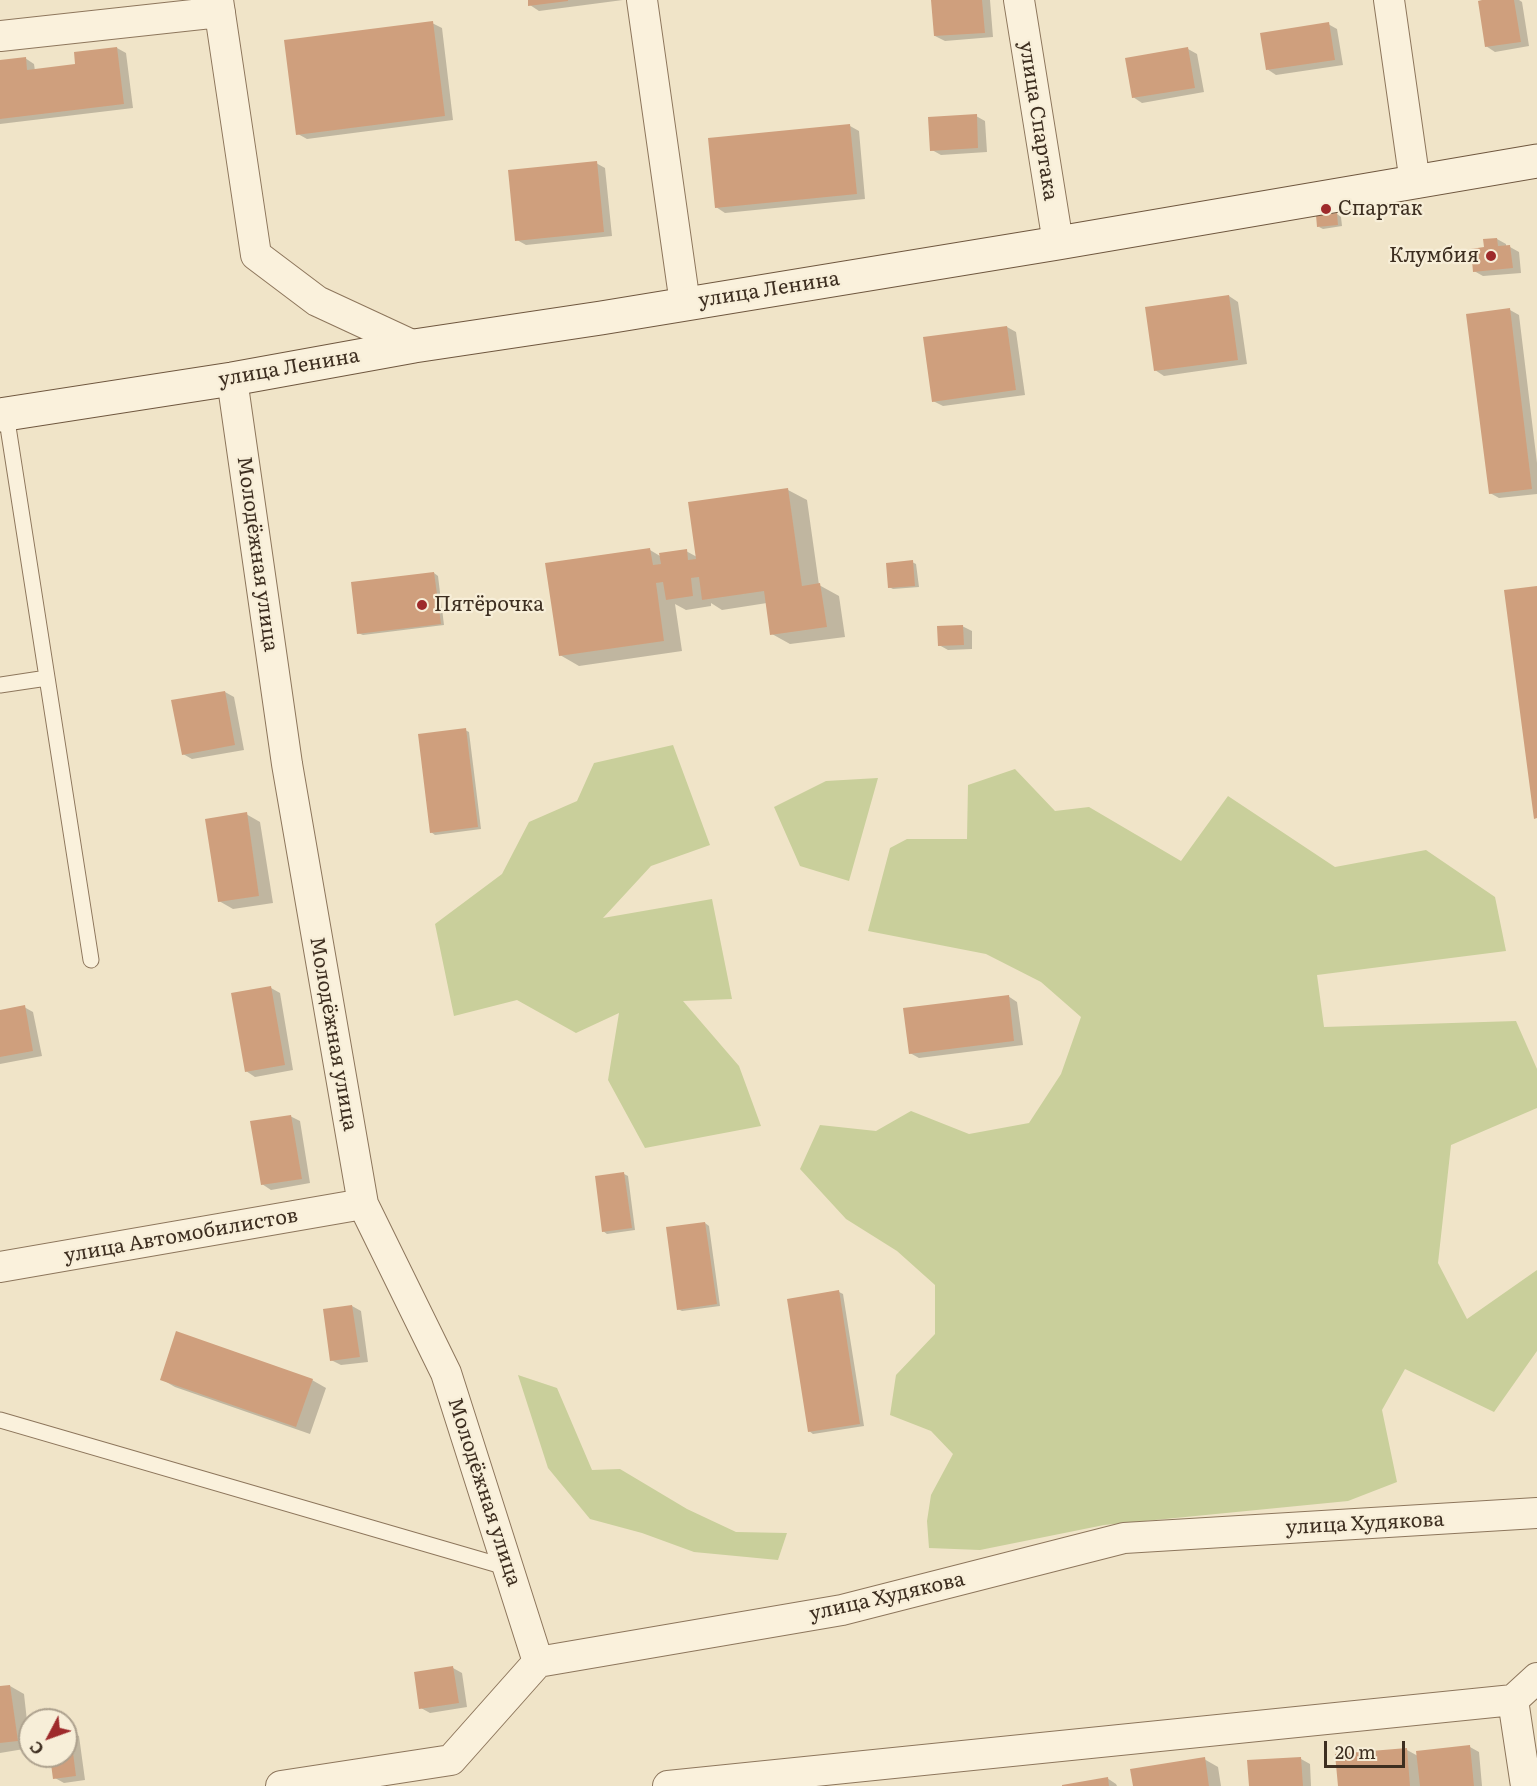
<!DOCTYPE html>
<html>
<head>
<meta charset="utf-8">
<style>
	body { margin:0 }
	#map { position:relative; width:1537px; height:1786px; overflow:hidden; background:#f0e4c8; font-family:Literata,serif }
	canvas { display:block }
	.north { position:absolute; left:18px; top:1708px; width:60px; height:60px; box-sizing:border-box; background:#f7eed8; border:2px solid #ada18e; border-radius:50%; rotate:229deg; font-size:16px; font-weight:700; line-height:24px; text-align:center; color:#3d2e20 }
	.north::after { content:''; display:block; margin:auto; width:21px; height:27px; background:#9e2a2b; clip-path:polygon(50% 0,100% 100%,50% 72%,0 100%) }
	.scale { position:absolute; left:1324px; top:1741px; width:81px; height:27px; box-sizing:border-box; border:3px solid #3d2e20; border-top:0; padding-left:8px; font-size:18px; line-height:21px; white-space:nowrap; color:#3d2e20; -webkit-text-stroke:4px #f7eed8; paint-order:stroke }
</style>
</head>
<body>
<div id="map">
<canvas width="1537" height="1786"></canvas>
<div class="north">С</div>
<div class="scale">20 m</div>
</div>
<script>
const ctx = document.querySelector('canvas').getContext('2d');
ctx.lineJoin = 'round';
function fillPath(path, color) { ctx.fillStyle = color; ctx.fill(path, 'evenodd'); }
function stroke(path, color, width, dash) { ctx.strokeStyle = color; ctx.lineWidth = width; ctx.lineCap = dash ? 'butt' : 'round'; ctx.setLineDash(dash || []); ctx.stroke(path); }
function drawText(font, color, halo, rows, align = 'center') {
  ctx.font = font + ' Literata,serif'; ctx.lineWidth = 4.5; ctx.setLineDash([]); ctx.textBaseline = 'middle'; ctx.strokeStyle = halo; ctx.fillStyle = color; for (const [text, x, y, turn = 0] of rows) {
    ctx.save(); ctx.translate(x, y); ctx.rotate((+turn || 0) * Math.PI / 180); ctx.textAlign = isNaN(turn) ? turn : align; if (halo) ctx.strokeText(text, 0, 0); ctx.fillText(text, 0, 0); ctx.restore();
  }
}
const green = new Path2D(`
	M 673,745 L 710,845 L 651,866 L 603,918 L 712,899 L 732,999 L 683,1001 L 739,1066 L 761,1126 L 645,1148 L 608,1080 L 619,1013 L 576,1033 L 517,1000 L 454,1016 L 435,924 L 502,874 L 529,822 L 577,801 L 594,763 Z
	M 1015,769 L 1055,811 L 1089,807 L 1181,861 L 1228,796 L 1335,867 L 1426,850 L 1495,897 L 1506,951 L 1317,975 L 1324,1027 L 1516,1021 L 1537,1069 L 1537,1108 L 1451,1145 L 1438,1263 L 1467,1319 L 1537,1270 L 1537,1351 L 1494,1412 L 1405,1369 L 1382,1410 L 1397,1482 L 1348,1501 L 1104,1525 L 980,1550 L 929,1548 L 927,1521 L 931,1495 L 953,1454 L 931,1431 L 890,1415 L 896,1375 L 935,1334 L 935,1285 L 897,1251 L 846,1219 L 800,1169 L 820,1125 L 876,1131 L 911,1111 L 969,1134 L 1029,1123 L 1061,1074 L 1081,1017 L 1041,982 L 986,954 L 868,931 L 890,848 L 907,839 L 967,839 L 968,785 Z
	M 878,778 L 849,881 L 800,866 L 774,807 L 826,781 Z
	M 518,1375 L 557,1388 L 592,1470 L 620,1469 L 687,1509 L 736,1532 L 787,1533 L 778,1560 L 694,1552 L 642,1533 L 590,1519 L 548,1468 Z`);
const shadow = new Path2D(`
	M 529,0 L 623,0 L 539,11 L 530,5 Z
	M 933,0 L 990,0 L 993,37 L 945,41 L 935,36 Z
	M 1492,0 L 1519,0 L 1522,2 L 1529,46 L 1495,52 L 1486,46 Z
	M 432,23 L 442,28 L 453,120 L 307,139 L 298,134 Z
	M 1328,24 L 1337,29 L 1343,65 L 1276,75 L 1267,69 Z
	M 117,48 L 126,53 L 133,108 L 0,124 L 0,61 L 25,58 L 34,64 L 35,71 L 77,66 Z
	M 1188,49 L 1197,54 L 1204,92 L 1142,103 L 1133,97 Z
	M 976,116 L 985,121 L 987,152 L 941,155 L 932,150 Z
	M 850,126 L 859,131 L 865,199 L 725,213 L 716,207 Z
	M 596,163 L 605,168 L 612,236 L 526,245 L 517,240 Z
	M 1337,214 L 1341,217 L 1342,226 L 1323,229 L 1319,227 Z
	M 1497,239 L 1506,244 L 1506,247 L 1510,247 L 1519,252 L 1521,273 L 1483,276 L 1474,271 L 1485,249 Z
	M 1229,296 L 1238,302 L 1247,364 L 1164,376 L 1155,370 Z
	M 1510,310 L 1519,315 L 1537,463 L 1537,494 L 1499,498 L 1490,493 Z
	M 1007,327 L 1016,332 L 1025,395 L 943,406 L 933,401 Z
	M 788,490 L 807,500 L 819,585 L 839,596 L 845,637 L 790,644 L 772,634 L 767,603 L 722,610 L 711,603 L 711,606 L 686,610 L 675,604 L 682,651 L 579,666 L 560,655 L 650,550 L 660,556 L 686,551 L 697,557 Z
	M 912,562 L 916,564 L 919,587 L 893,589 L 889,587 Z
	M 434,573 L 438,576 L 444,625 L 363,635 L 358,633 Z
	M 962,626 L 972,631 L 972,649 L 948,650 L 939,645 Z
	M 225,692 L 234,697 L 244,750 L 192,759 L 183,754 Z
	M 465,730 L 469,732 L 481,829 L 435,835 L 431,832 Z
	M 246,814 L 260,822 L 273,903 L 233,909 L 219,901 Z
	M 271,988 L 280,993 L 293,1070 L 255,1077 L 246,1071 Z
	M 1008,996 L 1017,1002 L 1023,1045 L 919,1058 L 910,1053 Z
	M 24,1007 L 33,1012 L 42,1056 L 0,1064 L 0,1011 Z
	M 290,1116 L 300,1121 L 310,1183 L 271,1190 L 262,1184 Z
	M 624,1174 L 628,1176 L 635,1230 L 607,1234 L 603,1231 Z
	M 705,1223 L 709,1226 L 720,1306 L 682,1311 L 678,1309 Z
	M 839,1292 L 843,1294 L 864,1426 L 813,1434 L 809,1431 Z
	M 352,1306 L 361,1311 L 368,1362 L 341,1365 L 331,1360 Z
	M 161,1379 L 312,1380 L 326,1388 L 310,1434 L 175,1387 Z
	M 453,1668 L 462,1673 L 467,1707 L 430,1713 L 421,1708 Z
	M 10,1686 L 24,1694 L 30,1748 L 0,1753 L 0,1688 Z
	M 66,1731 L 70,1731 L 79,1736 L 85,1780 L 64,1783 L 55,1778 L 52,1756 L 66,1756 Z
	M 1470,1747 L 1479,1752 L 1482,1786 L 1340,1786 L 1407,1750 L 1418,1756 Z
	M 1204,1759 L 1218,1767 L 1221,1786 L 1134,1786 Z
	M 1301,1759 L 1310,1764 L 1311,1786 L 1251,1786 Z
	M 1107,1778 L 1116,1784 L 1117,1786 L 1064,1786 Z`);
const building = new Path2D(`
	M 528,0 L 568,0 L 568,1 L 528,6 Z
	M 931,0 L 982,0 L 985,33 L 934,36 Z
	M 1482,0 L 1514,0 L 1521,42 L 1485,47 L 1478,1 Z
	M 433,21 L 445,116 L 296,135 L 284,40 Z
	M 1329,22 L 1335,60 L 1266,70 L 1260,33 Z
	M 117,47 L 124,104 L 0,119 L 0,60 L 26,57 L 27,70 L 75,64 L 74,52 Z
	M 1188,47 L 1195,88 L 1132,98 L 1125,58 Z
	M 977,114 L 978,148 L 930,151 L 928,117 Z
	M 850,124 L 857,194 L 715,208 L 708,138 Z
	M 597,161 L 604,232 L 515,241 L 508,170 Z
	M 1337,213 L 1338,225 L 1317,227 L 1316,215 Z
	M 1497,238 L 1498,246 L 1510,245 L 1513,268 L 1473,272 L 1471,249 L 1484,247 L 1483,239 Z
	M 1229,295 L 1238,360 L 1154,371 L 1145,307 Z
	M 1510,308 L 1532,489 L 1489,494 L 1466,314 Z
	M 1007,326 L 1016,390 L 932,402 L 923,337 Z
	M 788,488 L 802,586 L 820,583 L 827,627 L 770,635 L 764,591 L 702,600 L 699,577 L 691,578 L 693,596 L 666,600 L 663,582 L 656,583 L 664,641 L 559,656 L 545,563 L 650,548 L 653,565 L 661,564 L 659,553 L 687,549 L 688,560 L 696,559 L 688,502 Z
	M 913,560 L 915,586 L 888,588 L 886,563 Z
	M 434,572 L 441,624 L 357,634 L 351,582 Z
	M 1537,586 L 1537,818 L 1534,819 L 1504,590 Z
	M 963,625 L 964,645 L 938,646 L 937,626 Z
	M 225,691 L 235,745 L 182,755 L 171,700 Z
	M 466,728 L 478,827 L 430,833 L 418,734 Z
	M 247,812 L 259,896 L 218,902 L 205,819 Z
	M 271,986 L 285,1065 L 245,1072 L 231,993 Z
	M 1009,995 L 1014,1041 L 909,1054 L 903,1008 Z
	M 25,1005 L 33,1051 L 0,1057 L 0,1010 Z
	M 291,1115 L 302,1179 L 261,1185 L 250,1121 Z
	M 624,1172 L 632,1228 L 602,1232 L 595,1176 Z
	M 705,1222 L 717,1304 L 677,1310 L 666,1227 Z
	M 839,1290 L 860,1424 L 808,1432 L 787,1299 Z
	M 352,1305 L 360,1357 L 330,1361 L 323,1309 Z
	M 176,1331 L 313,1379 L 296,1427 L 160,1380 Z
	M 453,1666 L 459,1703 L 419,1709 L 414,1672 Z
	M 10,1685 L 18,1741 L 0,1743 L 0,1686 Z
	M 70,1729 L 76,1776 L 53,1779 L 50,1756 L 66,1756 L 66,1730 Z
	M 1470,1745 L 1474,1786 L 1420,1786 L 1416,1751 Z
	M 1407,1748 L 1410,1786 L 1338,1786 L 1335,1754 Z
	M 1205,1757 L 1209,1786 L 1133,1786 L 1130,1769 Z
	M 1301,1757 L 1303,1786 L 1249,1786 L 1247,1760 Z
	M 1108,1777 L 1109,1786 L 1062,1786 L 1062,1785 Z`);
const service = new Path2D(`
	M 6,414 L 91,960
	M 0,685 L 47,678
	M 0,1420 L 509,1568`);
const minor = new Path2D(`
	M 218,0 L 256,255 L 317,301 L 414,346
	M 642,0 L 685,304
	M 1019,0 L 1058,243
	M 1389,0 L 1415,183
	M 0,36 L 220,12
	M 232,379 L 287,764 L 363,1204 L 446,1373 L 538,1662
	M 0,1267 L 363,1204
	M 281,1786 L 451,1760 L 538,1662 L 842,1610 L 1124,1538 L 1537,1513
	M 668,1786 L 1513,1700
	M 1526,1786 L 1513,1700 L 1537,1678`);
const secondary = new Path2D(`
	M 0,415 L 232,379 L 414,346 L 601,318 L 1058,243 L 1537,161`);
const markers = [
	[1326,209,6,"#9e2a2b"],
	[1491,256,6,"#9e2a2b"],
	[422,605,6,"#9e2a2b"]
];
const streetNames = [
	["улица Спартака",1038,121,81],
	["улица Ленина",769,290,-9],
	["улица Ленина",289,368,-10],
	["Молодёжная улица",257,554,82],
	["Молодёжная улица",333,1034,80],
	["улица Автомобилистов",181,1236,-10],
	["Молодёжная улица",484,1492,72],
	["улица Худякова",1365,1524,-3],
	["улица Худякова",887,1597,-13]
];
const poiNames = [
	["Спартак",1338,209],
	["Клумбия",1479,256,"right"],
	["Пятёрочка",434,605]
];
fillPath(green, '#c9cf9b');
fillPath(shadow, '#0003');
fillPath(building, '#cf9f7d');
stroke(service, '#8d765c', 17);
stroke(minor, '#8d765c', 32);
stroke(secondary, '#6f573f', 35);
stroke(service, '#faf1dc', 15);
stroke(minor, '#faf1dc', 30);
stroke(secondary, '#faf1dc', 33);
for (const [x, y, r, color] of markers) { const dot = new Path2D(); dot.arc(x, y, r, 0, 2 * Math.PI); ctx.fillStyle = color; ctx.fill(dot); stroke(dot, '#f7eed8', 2); }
drawText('20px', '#3d2e20', '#f7eed8', streetNames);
drawText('20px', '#3d2e20', '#f7eed8', poiNames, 'left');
</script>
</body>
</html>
